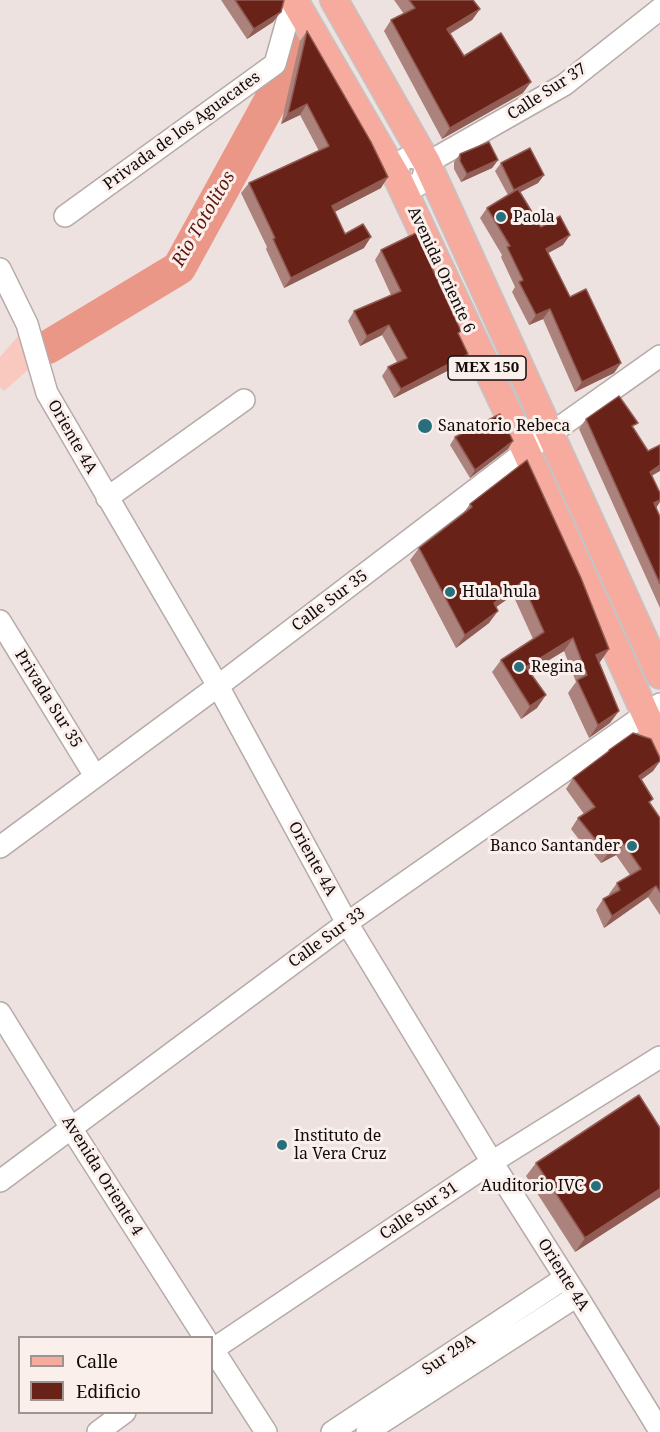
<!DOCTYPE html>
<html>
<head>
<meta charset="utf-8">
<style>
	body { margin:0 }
	#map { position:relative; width:660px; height:1432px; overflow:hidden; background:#ede2df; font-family:"Noto Serif",serif }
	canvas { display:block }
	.legend { position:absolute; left:18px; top:1336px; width:195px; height:78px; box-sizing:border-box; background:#fbefec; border:2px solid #9d9492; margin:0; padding:8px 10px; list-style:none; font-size:18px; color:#0f0b0a }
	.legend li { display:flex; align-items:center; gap:12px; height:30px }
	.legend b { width:30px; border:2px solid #9d9492 }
</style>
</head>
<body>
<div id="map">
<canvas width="660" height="1432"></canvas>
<ul class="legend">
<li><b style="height:8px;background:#f7aa9e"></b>Calle</li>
<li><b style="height:16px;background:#692218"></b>Edificio</li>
</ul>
</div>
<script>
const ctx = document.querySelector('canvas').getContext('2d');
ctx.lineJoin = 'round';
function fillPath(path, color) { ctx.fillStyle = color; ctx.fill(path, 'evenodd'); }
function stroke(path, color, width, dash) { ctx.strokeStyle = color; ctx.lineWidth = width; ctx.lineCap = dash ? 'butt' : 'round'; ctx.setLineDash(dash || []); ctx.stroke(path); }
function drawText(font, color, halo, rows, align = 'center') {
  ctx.font = font + ' "Noto Serif",serif'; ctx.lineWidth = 6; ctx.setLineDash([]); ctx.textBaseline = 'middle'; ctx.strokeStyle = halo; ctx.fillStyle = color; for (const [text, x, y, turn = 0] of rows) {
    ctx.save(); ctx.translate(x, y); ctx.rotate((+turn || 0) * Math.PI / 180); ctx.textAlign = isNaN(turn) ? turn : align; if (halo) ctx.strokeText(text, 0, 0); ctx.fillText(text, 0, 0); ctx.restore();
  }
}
const green = new Path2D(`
	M 19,335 L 29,369 L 4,391 L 0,387 L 0,357 Z`);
const river = new Path2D(`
	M 48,347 L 179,268 L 281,82 L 295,34`);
const minor = new Path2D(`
	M 409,157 L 416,158 L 427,163 C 421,181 422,196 398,179 C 398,168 398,161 409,157 Z
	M 427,163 L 564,85 L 660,9
	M 65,216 L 275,64 L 293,0
	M 0,269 L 27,324 L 47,393 L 218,686 L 347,923 L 492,1162 L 577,1296 L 660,1431
	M 107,498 L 244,400
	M 0,621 L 95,776
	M 0,847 L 218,686 L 526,451 L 660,356
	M 0,1013 L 71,1128 L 205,1338
	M 0,1181 L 347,923 L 660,704
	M 212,1348 L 266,1432
	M 212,1350 L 492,1162 L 660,1057
	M 98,1432 L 125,1412
	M 332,1432 L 565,1278
	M 367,1432 L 577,1296`);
const major = new Path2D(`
	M 294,0 L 398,179 L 526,451 L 660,746
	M 334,0 L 427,163 L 660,675`);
const wall = new Path2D(`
	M 221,0 L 284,0 L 273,22 L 247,39 Z
	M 394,0 L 455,0 L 480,9 L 472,20 L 450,34 L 464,56 L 523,93 L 442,139 L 384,31 L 391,20 L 404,14 Z
	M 307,31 L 381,188 L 334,212 L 345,234 L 364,248 L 284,288 L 266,249 L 267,247 L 241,193 L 249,183 L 319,151 L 300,115 L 281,124 L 300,41 Z
	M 460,154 L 498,160 L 492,168 L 461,182 L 454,169 L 454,162 Z
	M 501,163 L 544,175 L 538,183 L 520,192 L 541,227 L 563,245 L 548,253 L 570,297 L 621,363 L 614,373 L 575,392 L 543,319 L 529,325 L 512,292 L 515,287 L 501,257 L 502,255 L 480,218 L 487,208 L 508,195 L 495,171 Z
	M 381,250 L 459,335 L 468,354 L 461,364 L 394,398 L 382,376 L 388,367 L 397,362 L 382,335 L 360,346 L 348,321 L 354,311 L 391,295 L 375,260 Z
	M 586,419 L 634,429 L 652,476 L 656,508 L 660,517 L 660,608 L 579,429 Z
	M 455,437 L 508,449 L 470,478 L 450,445 Z
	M 470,504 L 609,649 L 599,663 L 610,723 L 589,738 L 568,693 L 576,682 L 564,651 L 530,672 L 537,708 L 521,719 L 492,672 L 501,660 L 533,639 L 513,595 L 496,607 L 489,623 L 456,648 L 410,560 L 419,548 L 462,515 Z
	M 609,750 L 660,758 L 660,761 L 653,771 L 641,780 L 650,803 L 660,818 L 660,915 L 648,897 L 604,928 L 596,910 L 603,899 L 610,896 L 609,894 L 617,883 L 630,875 L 616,855 L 601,863 L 589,848 L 587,850 L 571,829 L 578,818 L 584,814 L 566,789 L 573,778 L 606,754 Z
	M 536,1163 L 660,1197 L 575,1252 L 526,1176 Z`);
const shadedWall = new Path2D(`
	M 480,9 L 472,20 L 439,40 L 447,29 Z
	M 281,12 L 273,22 L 247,39 L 254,29 Z
	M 531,82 L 523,93 L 442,139 L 450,128 Z
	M 307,104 L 300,115 L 281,124 L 288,114 Z
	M 498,160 L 492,168 L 461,182 L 467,174 Z
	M 544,175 L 538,183 L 509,198 L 514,190 Z
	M 388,177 L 381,188 L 325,217 L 332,206 Z
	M 570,235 L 563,245 L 539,258 L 546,249 Z
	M 371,237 L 364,248 L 284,288 L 291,278 Z
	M 550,309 L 543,319 L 529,325 L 536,315 Z
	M 389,325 L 382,335 L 360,346 L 367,336 Z
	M 468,354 L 461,364 L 394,398 L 401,389 Z
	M 621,363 L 614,373 L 575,392 L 582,382 Z
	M 513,441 L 508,449 L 470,478 L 475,470 Z
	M 660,465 L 660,471 L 643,481 L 650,472 Z
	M 660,500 L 660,502 L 656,508 L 654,503 Z
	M 522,582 L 513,595 L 485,615 L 494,603 Z
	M 498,611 L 489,623 L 456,648 L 465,635 Z
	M 573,638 L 564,651 L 517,679 L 526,667 Z
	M 609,649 L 600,662 L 587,667 L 596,655 Z
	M 546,695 L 537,708 L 521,719 L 530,706 Z
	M 619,711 L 610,723 L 589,738 L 598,725 Z
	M 660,761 L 653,771 L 631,787 L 639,776 Z
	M 624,844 L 616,855 L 601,863 L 609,852 Z
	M 656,886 L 648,897 L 604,928 L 612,916 Z
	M 660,1189 L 660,1197 L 575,1252 L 585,1238 Z`);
const building = new Path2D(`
	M 235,0 L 284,0 L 281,12 L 254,29 Z
	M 409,0 L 473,0 L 480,9 L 447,29 L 464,56 L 501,33 L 531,82 L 450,128 L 391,20 L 415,8 Z
	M 307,31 L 371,142 L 388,177 L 332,206 L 345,234 L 363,224 L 371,237 L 291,278 L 273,239 L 275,238 L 249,183 L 329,146 L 307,104 L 288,114 Z
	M 489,142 L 498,160 L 467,174 L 460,161 L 460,154 Z
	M 530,148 L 544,175 L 514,190 L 501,163 Z
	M 518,189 L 541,227 L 560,216 L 570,235 L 546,249 L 570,297 L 586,289 L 621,363 L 582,382 L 550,309 L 536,315 L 519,282 L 523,280 L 507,247 L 510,246 L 487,208 Z
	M 416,233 L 461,331 L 458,333 L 468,354 L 401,389 L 388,367 L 407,358 L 389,325 L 367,336 L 354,311 L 401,291 L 381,250 Z
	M 619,396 L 638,423 L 632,426 L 648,451 L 660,445 L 660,465 L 650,472 L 660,493 L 660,500 L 654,503 L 660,517 L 660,584 L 586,419 Z
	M 500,414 L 513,441 L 475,470 L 455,437 Z
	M 527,460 L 581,578 L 609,649 L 596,655 L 619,711 L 598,725 L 577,680 L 587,675 L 573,638 L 526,667 L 546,695 L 530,706 L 501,660 L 544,632 L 522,582 L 494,603 L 498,611 L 465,635 L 419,548 L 472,507 L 470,504 Z
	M 633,733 L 651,739 L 660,758 L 660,761 L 639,776 L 653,799 L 649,802 L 660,818 L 660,892 L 656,886 L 612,916 L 603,899 L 620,890 L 617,883 L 641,869 L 624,844 L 609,852 L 597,837 L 595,839 L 578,818 L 595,807 L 573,778 L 609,751 L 609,750 Z
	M 639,1095 L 660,1128 L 660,1189 L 585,1238 L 536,1163 Z`);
const markers = [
	[501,217,6,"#286f7c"],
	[425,426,8,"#286f7c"],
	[450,592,6,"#286f7c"],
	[519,667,6,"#286f7c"],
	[632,846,6,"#286f7c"],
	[282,1145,6,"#286f7c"],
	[596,1186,6,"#286f7c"]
];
const shields = [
	[487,368,78]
];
const shieldNames = [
	["MEX 150",487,368]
];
const streetNames = [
	["Calle Sur 37",547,92,-33],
	["Privada de los Aguacates",182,131,-36],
	["Avenida Oriente 6",441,270,65],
	["Oriente 4A",72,437,60],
	["Calle Sur 35",330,601,-37],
	["Privada Sur 35",48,699,58],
	["Oriente 4A",312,859,61],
	["Calle Sur 33",327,938,-36],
	["Avenida Oriente 4",102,1176,58],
	["Calle Sur 31",419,1211,-34],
	["Oriente 4A",563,1275,58],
	["Sur 29A",449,1355,-34]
];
const poiNames = [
	["Paola",513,217],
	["Sanatorio Rebeca",438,426],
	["Hula hula",462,592],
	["Regina",531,667],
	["Banco Santander",620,846,"right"],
	["Instituto de",294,1136],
	["la Vera Cruz",294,1154],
	["Auditorio IVC",584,1186,"right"]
];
const waterNames = [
	["Rio Totolitos",204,219,-60]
];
fillPath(green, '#f9c8bf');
stroke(river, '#eb9788', 34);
stroke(minor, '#b6aba9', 24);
stroke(major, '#c5c4c4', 30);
stroke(minor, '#fff', 21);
stroke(major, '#f7aa9e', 27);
fillPath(wall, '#ab827c');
fillPath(shadedWall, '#915c54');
fillPath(building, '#692218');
stroke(building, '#915c54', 1.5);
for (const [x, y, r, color] of markers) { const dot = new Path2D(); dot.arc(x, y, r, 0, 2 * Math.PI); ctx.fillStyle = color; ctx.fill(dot); stroke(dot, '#fbefec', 2); }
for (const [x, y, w] of shields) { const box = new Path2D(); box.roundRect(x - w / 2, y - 12, w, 24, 4.5); ctx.fillStyle = '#fbefec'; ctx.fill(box); stroke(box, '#0f0b0a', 1.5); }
drawText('bold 15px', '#0f0b0a', null, shieldNames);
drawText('16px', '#0f0b0a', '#fbefec', streetNames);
drawText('16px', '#0f0b0a', '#fbefec', poiNames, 'left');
drawText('italic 18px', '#5e150b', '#fbefec', waterNames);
</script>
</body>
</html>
